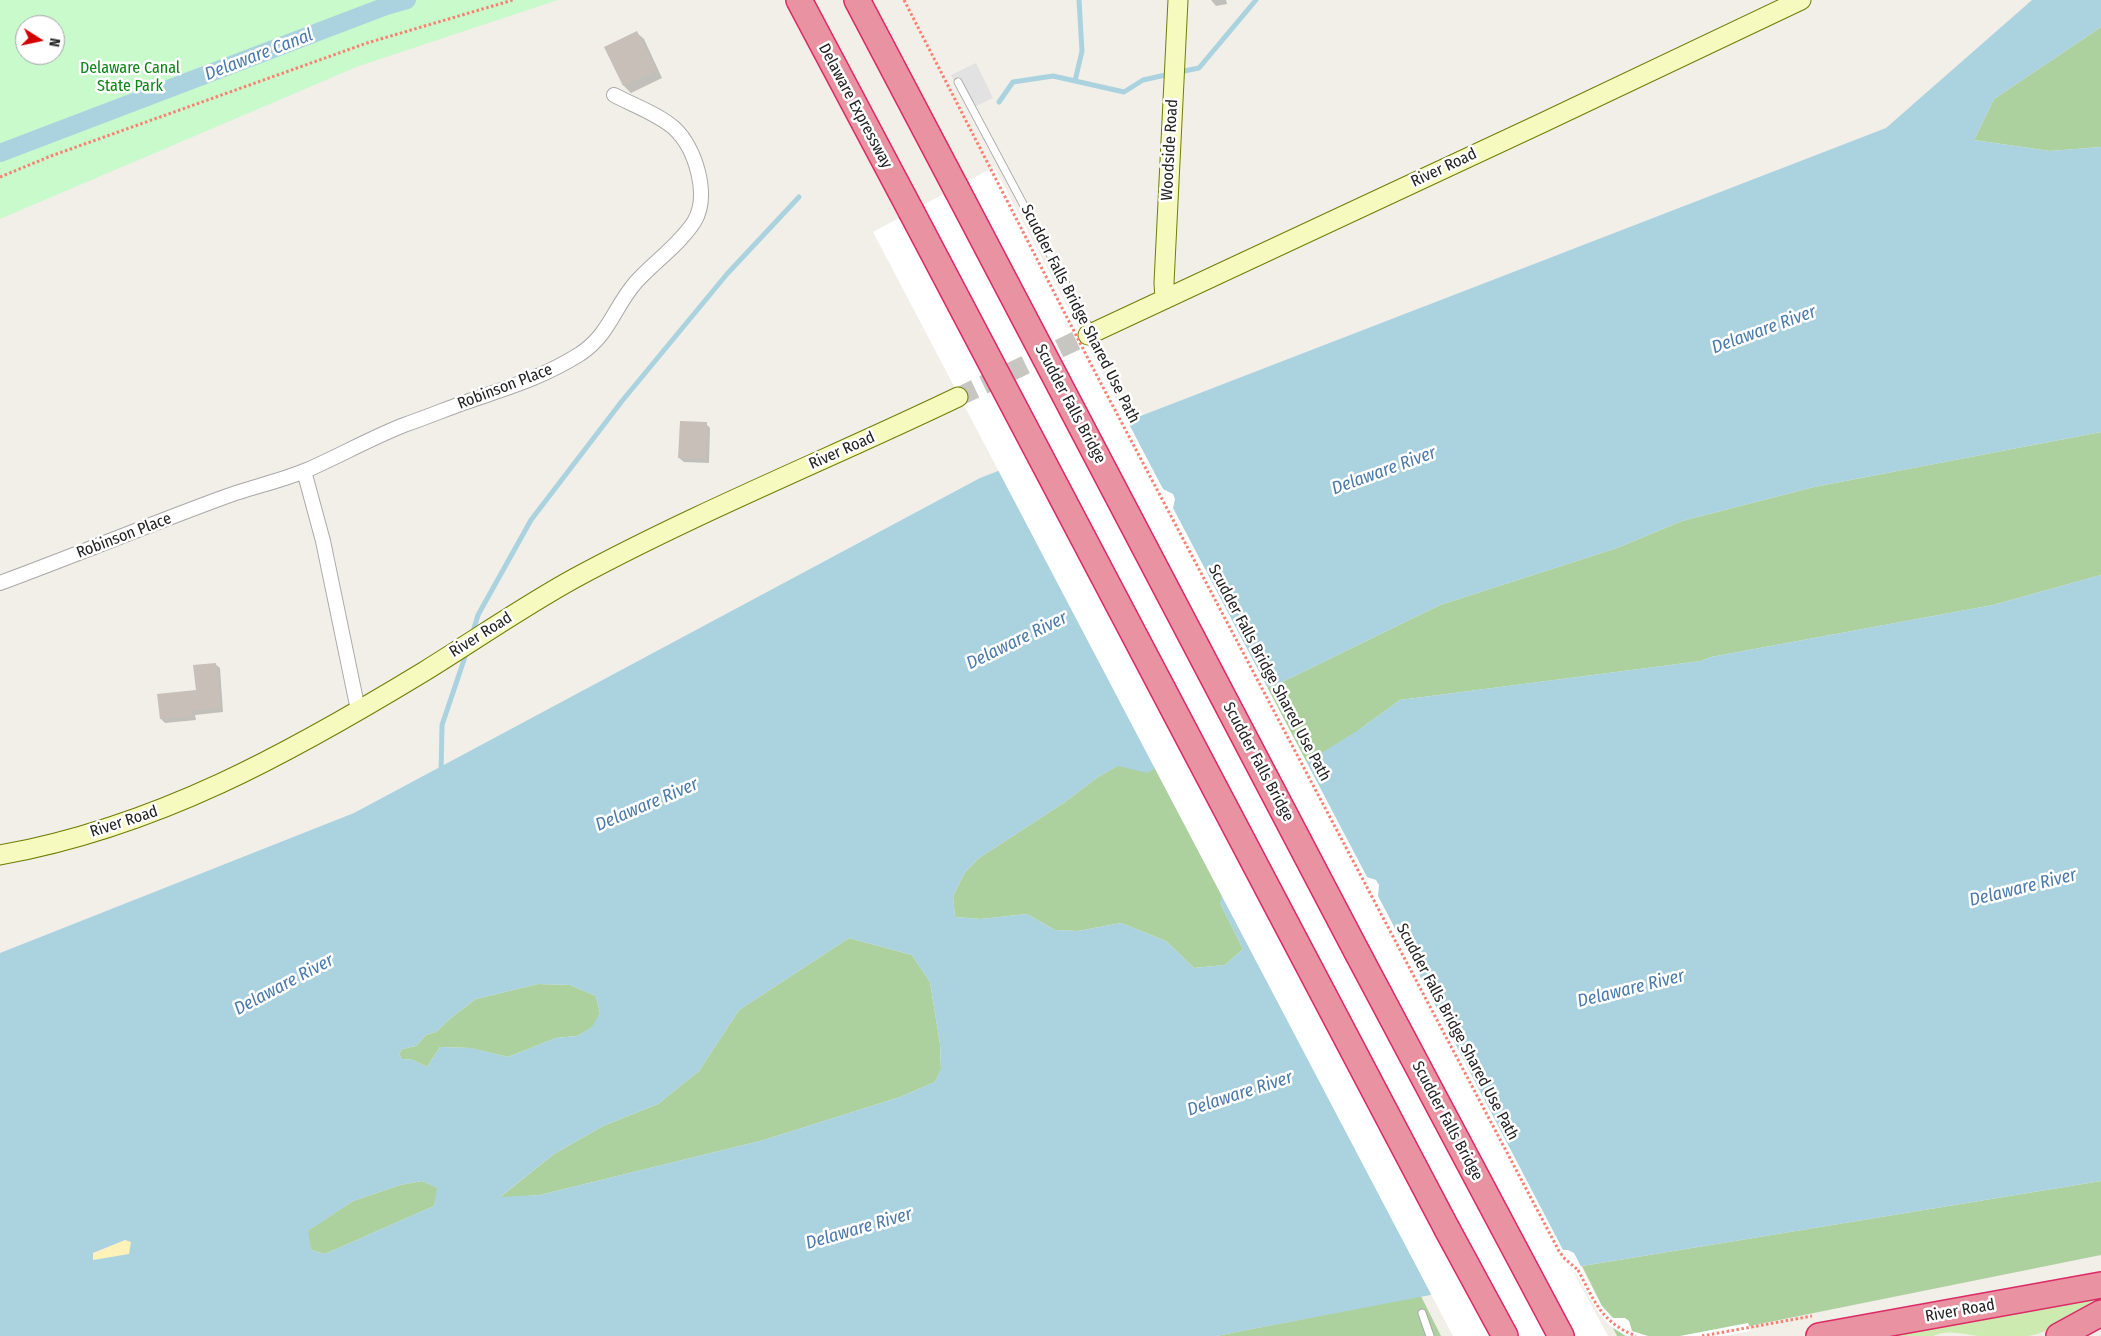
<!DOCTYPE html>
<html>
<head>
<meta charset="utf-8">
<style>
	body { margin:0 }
	#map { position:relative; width:2101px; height:1336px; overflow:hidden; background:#f2efe9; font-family:"Fira Sans Condensed",sans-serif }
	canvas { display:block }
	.north { position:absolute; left:15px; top:15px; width:50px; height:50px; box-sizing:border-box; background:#fff; border:1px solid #a7a7a7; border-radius:50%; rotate:100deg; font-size:14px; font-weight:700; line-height:20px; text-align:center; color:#222 }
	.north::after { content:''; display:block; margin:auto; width:18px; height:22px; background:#d40000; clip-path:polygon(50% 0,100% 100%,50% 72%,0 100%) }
</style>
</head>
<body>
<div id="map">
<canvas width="2101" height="1336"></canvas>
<div class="north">N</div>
</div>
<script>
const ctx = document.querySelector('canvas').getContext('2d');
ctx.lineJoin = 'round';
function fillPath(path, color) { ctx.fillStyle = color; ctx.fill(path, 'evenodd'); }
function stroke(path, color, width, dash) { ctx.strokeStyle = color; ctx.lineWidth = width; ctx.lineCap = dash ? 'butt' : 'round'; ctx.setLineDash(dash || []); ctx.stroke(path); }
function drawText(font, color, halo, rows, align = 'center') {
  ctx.font = font + ' "Fira Sans Condensed",sans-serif'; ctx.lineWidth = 5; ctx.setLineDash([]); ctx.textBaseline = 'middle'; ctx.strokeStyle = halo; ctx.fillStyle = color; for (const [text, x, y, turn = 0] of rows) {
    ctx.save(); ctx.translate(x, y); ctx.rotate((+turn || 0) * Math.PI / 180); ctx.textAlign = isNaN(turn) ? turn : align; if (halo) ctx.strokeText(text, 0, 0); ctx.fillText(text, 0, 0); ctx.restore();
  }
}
const grass = new Path2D(`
	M 2101,1297 L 2101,1301 C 2082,1312 2051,1333 2028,1336 C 2013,1336 1994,1336 1978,1336 C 1963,1334 1948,1329 1933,1336 L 1875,1336 Z`);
const forest = new Path2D(`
	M 2101,27 L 2101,147 L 2050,151 L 1974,140 L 1994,99 Z
	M 2101,432 L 2101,575 L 1993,605 L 1711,657 L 1701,661 L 1400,700 L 1360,729 L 1220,903 L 1243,949 L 1225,965 L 1194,968 L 1166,941 L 1121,923 L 1078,931 L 1055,930 L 1027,914 L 981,919 L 955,917 L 953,896 L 965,872 L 979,858 L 1065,802 L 1098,777 L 1236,699 L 1280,683 L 1440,605 L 1617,548 L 1682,521 L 1814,487 Z
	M 849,938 L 912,955 L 930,982 L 940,1044 L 941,1069 L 935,1082 L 900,1097 L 764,1140 L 540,1195 L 499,1198 L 554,1154 L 603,1126 L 658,1104 L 699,1071 L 739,1010 Z
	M 538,984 L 570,985 L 596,996 L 600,1013 L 593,1027 L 577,1036 L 556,1038 L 508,1057 L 470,1048 L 440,1047 L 427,1067 L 413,1060 L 402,1059 L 399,1054 L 402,1049 L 416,1046 L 426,1035 L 436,1032 L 452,1017 L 476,999 Z
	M 422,1181 L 438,1188 L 434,1206 L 325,1254 L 311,1250 L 307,1231 L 353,1201 L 400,1185 Z
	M 2101,1181 L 2101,1255 L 1700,1336 L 1617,1336 L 1582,1266 Z
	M 1421,1296 L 1441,1336 L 1216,1336 Z`);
const sand = new Path2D(`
	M 125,1240 L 132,1242 L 129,1255 L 93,1260 L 93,1253 Z`);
const park = new Path2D(`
	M 0,0 L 558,0 L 359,66 L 0,219 ZM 25,25 L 55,25 L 55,55 L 25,55 Z`);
const parking = new Path2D(`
	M 976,63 L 993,98 L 970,109 L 951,75 Z`);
const water = new Path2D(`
	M 2032,0 L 2101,0 L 2101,27 L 1994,99 L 1974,140 L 2050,151 L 2101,147 L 2101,432 L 1814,487 L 1682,521 L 1617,548 L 1440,605 L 1280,683 L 1236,699 L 1210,728 L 1148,773 L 1118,766 L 1098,777 L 1065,802 L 979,858 L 965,872 L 953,896 L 955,917 L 981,919 L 1027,914 L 1055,930 L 1078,931 L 1121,923 L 1166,941 L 1194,968 L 1225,965 L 1243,949 L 1220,903 L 1240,816 L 1254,795 L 1360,729 L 1400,700 L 1701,661 L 1711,657 L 1993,605 L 2101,575 L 2101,1181 L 1582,1266 L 1216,1336 L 0,1336 L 0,953 L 354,813 L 980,478 L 1886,128 ZM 849,938 L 912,955 L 930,982 L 940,1044 L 941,1068 L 935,1082 L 900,1097 L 764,1140 L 540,1195 L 500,1197 L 554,1154 L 603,1126 L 658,1104 L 699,1071 L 739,1010 ZM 538,984 L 570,985 L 596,996 L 600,1013 L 592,1027 L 577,1036 L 556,1038 L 508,1057 L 471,1048 L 440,1047 L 427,1067 L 413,1060 L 402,1059 L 399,1054 L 402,1049 L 416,1046 L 426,1035 L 436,1032 L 452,1017 L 476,999 ZM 422,1181 L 437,1188 L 434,1206 L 325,1254 L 311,1250 L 308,1231 L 353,1201 L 400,1185 ZM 125,1240 L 131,1242 L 129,1254 L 93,1260 L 93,1253 Z`);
const pier = new Path2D(`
	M 994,167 L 1163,489 L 1173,494 L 1175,499 L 1173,508 L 1367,877 L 1376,880 L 1379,885 L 1378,896 L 1563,1250 L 1568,1250 L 1574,1253 L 1601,1305 L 1613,1318 L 1625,1318 L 1629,1321 L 1632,1331 L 1648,1336 L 1626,1336 L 1610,1326 L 1598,1312 L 1575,1272 L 1574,1273 L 1608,1336 L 1453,1336 L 873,232 Z
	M 1748,1323 L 1751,1331 L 1723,1336 L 1680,1336 Z`);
const shadow = new Path2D(`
	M 1211,0 L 1226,0 L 1227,4 L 1216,6 Z
	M 637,33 L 644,39 L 662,78 L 631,93 L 624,86 Z
	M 706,424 L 710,428 L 709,463 L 684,462 L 679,458 Z
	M 215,664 L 220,668 L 223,712 L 195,715 L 196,720 L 165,723 L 161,719 L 198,691 Z`);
const stream = new Path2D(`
	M 1179,72 L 1199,68 L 1256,0
	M 1075,81 L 1082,51 L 1079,0
	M 999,102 L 1013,82 L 1053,76 L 1124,92 L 1143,80 L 1170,74
	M 472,635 L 478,615 L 531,520 L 622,401 L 727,274 L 799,197
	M 441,773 L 442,725 L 467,651`);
const canal = new Path2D(`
	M 0,153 L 386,6 L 407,0`);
const building = new Path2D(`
	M 637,31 L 656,71 L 623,86 L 604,47 Z
	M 680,421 L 707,422 L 705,459 L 678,458 Z
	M 216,663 L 220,708 L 191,711 L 192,716 L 160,719 L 157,694 L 196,690 L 193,665 Z`);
const secondaryTunnel = new Path2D(`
	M 958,397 L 1088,335`);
const path = new Path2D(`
	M 0,177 L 51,156 L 367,43 L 513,0
	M 1578,1270 C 1595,1302 1601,1322 1636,1336
	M 1702,1336 L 1812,1316`);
const lane = new Path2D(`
	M 958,82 L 1092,333
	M 1422,1313 L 1430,1336`);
const street = new Path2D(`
	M 304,471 L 323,541 L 358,710
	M 0,583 C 73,556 146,526 219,499 C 247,488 278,482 307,470 C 339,456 371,438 404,425 C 424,418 444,410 463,403 C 506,388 540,379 580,354 C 610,334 614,307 636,282 C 654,262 679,245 694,222 C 710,196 696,148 674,128 C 658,114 633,105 614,95`);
const secondary = new Path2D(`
	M 1165,299 L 1164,283 L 1178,0
	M 1088,335 L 1542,123 L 1801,0
	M 0,855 C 157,827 290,753 425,671 C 475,640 524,606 575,578 C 699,511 831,458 958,397`);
const highway = new Path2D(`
	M 799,0 L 911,211
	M 857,0 L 956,188
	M 1358,954 L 1561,1336
	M 1447,1229 L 1505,1336
	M 1819,1336 L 2101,1285
	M 2059,1336 L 2101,1313`);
const pathBridge = new Path2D(`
	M 904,0 L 1096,374 L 1559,1251 L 1565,1259 L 1578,1270`);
const highwayBridge = new Path2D(`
	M 956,188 L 1358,954
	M 911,211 L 1447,1229`);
const parkNames = [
	["Delaware Canal",130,69],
	["State Park",130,87]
];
const streetNames = [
	["Delaware Expressway",855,106,62],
	["Woodside Road",1170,150,-87],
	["River Road",1444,168,-25],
	["Scudder Falls Bridge Shared Use Path",1080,314,63],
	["Robinson Place",505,387,-21],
	["Scudder Falls Bridge",1070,404,62],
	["River Road",842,451,-24],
	["Robinson Place",124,536,-21],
	["River Road",481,635,-32],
	["Scudder Falls Bridge Shared Use Path",1269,673,62],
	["Scudder Falls Bridge",1258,762,62],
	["River Road",124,822,-18],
	["Scudder Falls Bridge Shared Use Path",1457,1032,62],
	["Scudder Falls Bridge",1447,1121,62],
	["River Road",1960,1311,-10]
];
const waterNames = [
	["Delaware Canal",259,55,-21],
	["Delaware River",1764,330,-20],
	["Delaware River",1384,471,-20],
	["Delaware River",1017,641,-26],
	["Delaware River",647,805,-23],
	["Delaware River",2023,888,-14],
	["Delaware River",284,985,-28],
	["Delaware River",1631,989,-14],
	["Delaware River",1240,1094,-18],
	["Delaware River",859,1229,-16]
];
fillPath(grass, '#cdebb0');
fillPath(forest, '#add19e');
fillPath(sand, '#fff1ba');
fillPath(park, '#c8facc');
fillPath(parking, '#e2e2e2');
fillPath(water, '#aad3df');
fillPath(pier, '#fff');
fillPath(shadow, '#0003');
stroke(stream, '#aad3df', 5);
stroke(canal, '#aad3df', 18);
fillPath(building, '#c7bfb8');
stroke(secondaryTunnel, '#c8c6c1', 19, [19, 9]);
stroke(lane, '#a9a9a9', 9);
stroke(street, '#a9a9a9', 16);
stroke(secondary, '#707d05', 21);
stroke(highway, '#dc2a67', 28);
stroke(path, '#fa8072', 3, [2.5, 2.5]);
stroke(lane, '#fff', 7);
stroke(street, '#fff', 14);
stroke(secondary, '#f7fabf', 19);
stroke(highway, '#e892a2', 25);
stroke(highwayBridge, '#dc2a67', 28, []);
stroke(pathBridge, '#fa8072', 3, [2.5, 2.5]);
stroke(highwayBridge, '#e892a2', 25);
drawText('16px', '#0c8416', '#fff', parkNames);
drawText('16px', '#222', '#fff', streetNames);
drawText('italic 18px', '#4a7aab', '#fff', waterNames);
</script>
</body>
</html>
